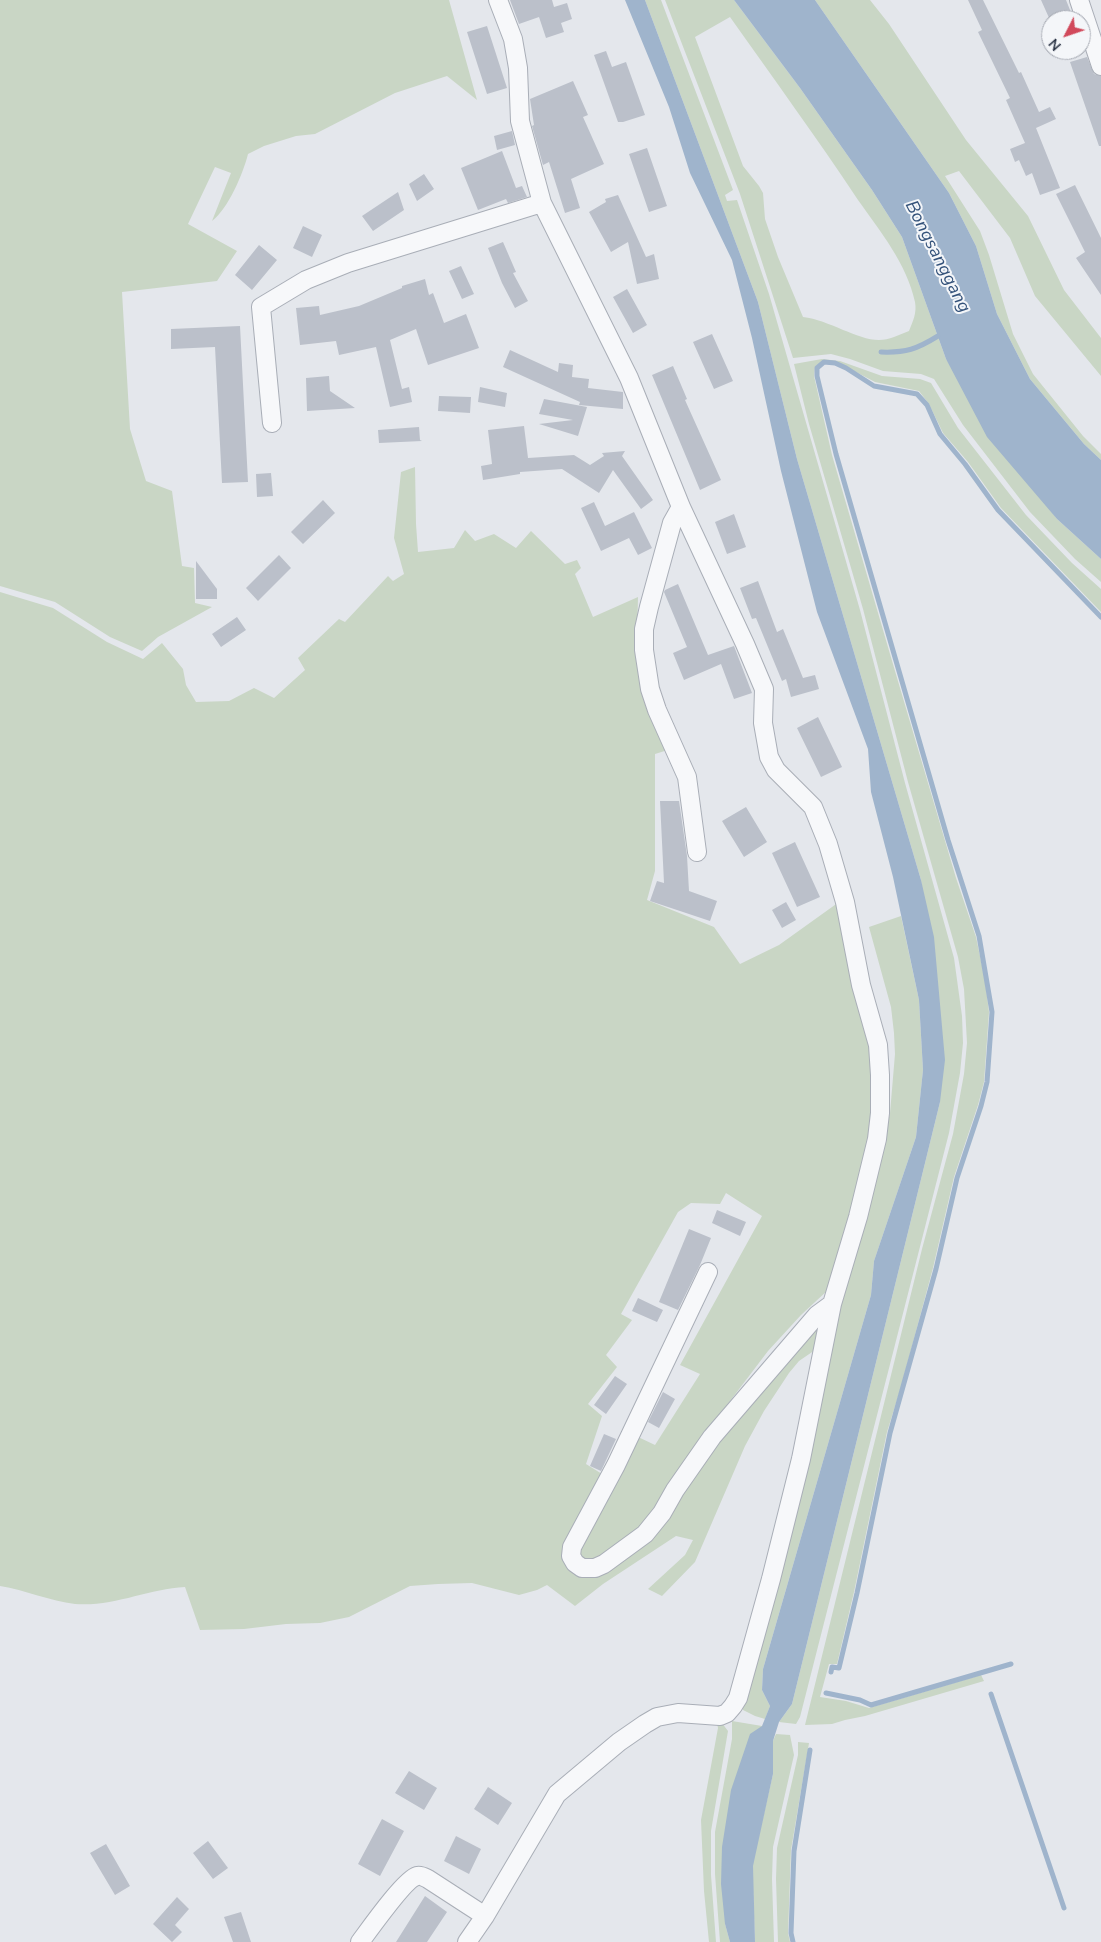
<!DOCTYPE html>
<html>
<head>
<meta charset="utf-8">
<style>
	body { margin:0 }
	#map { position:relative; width:1101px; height:1942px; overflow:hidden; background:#e4e7ec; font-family:"Nunito Sans",sans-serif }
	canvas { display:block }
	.north { position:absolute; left:1041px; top:10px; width:50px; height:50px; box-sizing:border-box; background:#f4f6f9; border:1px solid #a4a8b1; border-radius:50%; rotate:229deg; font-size:14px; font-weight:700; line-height:20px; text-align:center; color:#2b3445 }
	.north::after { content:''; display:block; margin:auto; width:18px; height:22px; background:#d1495b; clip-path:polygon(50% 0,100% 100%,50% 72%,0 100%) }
</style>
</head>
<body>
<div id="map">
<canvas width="1101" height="1942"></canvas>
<div class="north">N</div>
</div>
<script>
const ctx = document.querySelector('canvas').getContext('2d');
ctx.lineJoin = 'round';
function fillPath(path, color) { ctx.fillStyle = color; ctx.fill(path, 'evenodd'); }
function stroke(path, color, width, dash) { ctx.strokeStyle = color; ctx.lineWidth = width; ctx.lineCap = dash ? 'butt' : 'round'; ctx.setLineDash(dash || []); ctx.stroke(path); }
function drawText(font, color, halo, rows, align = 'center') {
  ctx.font = font + ' "Nunito Sans",sans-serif'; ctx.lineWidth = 4; ctx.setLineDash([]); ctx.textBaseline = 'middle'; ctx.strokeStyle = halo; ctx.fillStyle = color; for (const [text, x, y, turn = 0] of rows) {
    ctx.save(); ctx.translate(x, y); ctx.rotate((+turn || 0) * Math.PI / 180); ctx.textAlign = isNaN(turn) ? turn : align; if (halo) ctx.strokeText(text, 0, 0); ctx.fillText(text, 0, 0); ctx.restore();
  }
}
const green = new Path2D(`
	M 0,0 L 449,0 L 477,100 L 447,76 L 395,93 L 315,134 L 296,136 L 264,146 L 248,154 C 243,174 228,209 212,221 L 231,173 L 215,167 L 188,224 L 237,251 L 217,281 L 122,292 L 130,429 L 146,481 L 172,491 L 182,566 L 194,568 L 195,603 L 212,607 L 158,637 L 142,651 L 110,637 L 55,602 L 0,586 Z
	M 645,0 L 661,0 L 733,190 L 725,195 L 727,201 L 737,200 L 769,294 L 860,610 L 905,783 L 954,958 L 962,1016 L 963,1043 L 960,1073 L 949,1133 L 800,1717 L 796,1724 L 779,1722 L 792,1704 L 940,1102 L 921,880 L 797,459 L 758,302 Z
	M 665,0 L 734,0 L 800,88 L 872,190 L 902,237 L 946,359 L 1057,519 L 1101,559 L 1101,582 L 1075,559 L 1030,512 L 963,425 L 934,379 L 921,374 L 883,371 L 850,359 L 831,354 L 793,358 L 740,194 ZM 730,17 C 773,78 817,138 858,200 C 880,231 907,264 915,302 C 917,313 913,321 909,331 C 899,335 889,340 879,340 C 857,340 829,320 803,317 L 778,257 L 765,219 L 763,193 L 759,186 L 743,166 L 695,37 Z
	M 815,0 L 870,0 L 889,24 L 966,140 L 1028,216 L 1064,290 L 1101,338 L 1101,376 L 1035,296 L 1010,238 L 959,171 L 945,176 L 980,231 L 989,255 L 1013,334 L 1033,374 L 1083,436 L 1101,454 L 1101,460 L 1084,444 L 1030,379 L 997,314 L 976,246 L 949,193 Z
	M 822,359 L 840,361 L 882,376 L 920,379 L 931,383 L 958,428 L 1026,515 L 1072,563 L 1101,589 L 1101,612 L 1001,508 L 968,462 L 943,433 L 929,404 L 919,391 L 875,382 L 835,361 L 823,361 L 815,367 L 814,376 L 832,455 L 890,654 L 956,878 L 976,937 L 985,980 L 989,1012 L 984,1082 L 978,1105 L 954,1177 L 933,1268 L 901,1387 L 887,1432 L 854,1592 L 837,1664 L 829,1664 L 820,1697 L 846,1701 L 869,1708 L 981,1675 L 984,1681 L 865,1716 L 845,1720 L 832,1724 L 805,1725 L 922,1249 L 953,1134 L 964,1074 L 967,1043 L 964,989 L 958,957 L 908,782 L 863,609 L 809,424 L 794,364 Z
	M 415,467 L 416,524 L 418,552 L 454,548 L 465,530 L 475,541 L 494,534 L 516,548 L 531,531 L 565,564 L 577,560 L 581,568 L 575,574 L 593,617 L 638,597 L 637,639 L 671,749 L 655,754 L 655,871 L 647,900 L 714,927 L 740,964 L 779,945 L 839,902 L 872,1041 L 874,1102 L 865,1163 L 828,1290 L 801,1315 L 768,1351 L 705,1434 L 649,1524 L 594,1562 L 587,1561 L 581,1555 L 580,1548 L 636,1436 L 655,1445 L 700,1374 L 680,1365 L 762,1216 L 726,1193 L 720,1204 L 691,1203 L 678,1212 L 621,1314 L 632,1320 L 606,1355 L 617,1367 L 588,1404 L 602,1416 L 586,1464 L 602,1474 L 565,1544 L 574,1572 L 643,1541 L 711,1440 L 824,1317 L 818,1348 L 799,1361 L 789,1373 L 764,1411 L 745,1446 L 695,1562 L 662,1596 L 648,1589 L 685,1555 L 693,1540 L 676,1536 L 603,1584 L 575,1606 L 547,1585 L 537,1590 L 519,1595 L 472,1583 L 438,1584 L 410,1586 L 349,1617 L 320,1623 L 286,1624 L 244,1629 L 200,1630 L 185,1587 C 148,1589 113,1607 75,1604 C 50,1601 25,1590 0,1586 L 0,592 L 53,608 L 107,642 L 143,659 L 162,643 L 183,669 L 186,685 L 196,702 L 229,701 L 254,688 L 274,698 L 305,670 L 298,658 L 339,619 L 345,622 L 388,576 L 393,581 L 404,574 L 394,538 L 401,472 Z
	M 901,916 L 919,1000 L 923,1070 L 916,1137 L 874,1261 L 871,1295 L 763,1669 L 762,1690 L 770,1706 L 765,1719 L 755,1716 L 743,1710 L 742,1702 L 839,1301 L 874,1181 L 890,1113 L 895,1054 L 894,1033 L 891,1007 L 869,927 Z
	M 719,1719 L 728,1731 L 711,1831 L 711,1875 L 716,1942 L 709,1942 L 704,1891 L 701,1820 L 718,1728 L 717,1723 Z
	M 732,1721 L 762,1726 L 725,1924 L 730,1942 L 720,1942 L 715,1874 L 715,1832 L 732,1739 Z
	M 776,1734 L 790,1735 L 794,1755 L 773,1847 L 772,1879 L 774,1942 L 755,1942 L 752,1866 L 773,1774 L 773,1741 Z
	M 798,1742 L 809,1743 L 791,1850 L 788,1933 L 790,1942 L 778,1942 L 776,1879 L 777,1848 L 798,1755 Z`);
const water = new Path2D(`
	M 625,0 L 645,0 L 758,302 L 797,459 L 921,880 L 934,937 L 945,1060 L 940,1102 L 792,1704 L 779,1722 L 773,1741 L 773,1774 L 753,1866 L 755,1942 L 730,1942 L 725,1924 L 721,1884 L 722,1847 L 731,1790 L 750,1734 L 762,1726 L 770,1706 L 762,1690 L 763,1669 L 871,1295 L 874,1261 L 916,1137 L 923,1070 L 919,1000 L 893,877 L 871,792 L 868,749 L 817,612 L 781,471 L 752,338 L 732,260 L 690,173 L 669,107 Z
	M 734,0 L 815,0 L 949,193 L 976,246 L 997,314 L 1030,379 L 1084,444 L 1101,460 L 1101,559 L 1057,519 L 987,437 L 946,359 L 902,237 L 872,190 L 800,88 Z`);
const stream = new Path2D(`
	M 881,352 C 906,353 917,349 938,336
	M 831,1672 L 832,1667 L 839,1668 L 857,1593 L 890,1433 L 936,1269 L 957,1178 L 981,1106 L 987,1082 L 992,1012 L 979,936 L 948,840 L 836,454 L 817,376 L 817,368 L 824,362 L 835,363 L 846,368 L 874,386 L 917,394 L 927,405 L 940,434 L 965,464 L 998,510 L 1101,617
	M 826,1693 L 860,1700 L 871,1705 L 1011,1664
	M 991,1694 L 1064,1908
	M 793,1942 L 791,1933 L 794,1851 L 810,1750`);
const building = new Path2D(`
	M 510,0 L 552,0 L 554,7 L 567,3 L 572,19 L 561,23 L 564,32 L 546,38 L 539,17 L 519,24 Z
	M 968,0 L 983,0 L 1019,73 L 1021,72 L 1039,112 L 1050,107 L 1056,119 L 1036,128 L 1060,188 L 1040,195 L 1032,173 L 1026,176 L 1019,160 L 1015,162 L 1010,149 L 1025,143 L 1006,100 L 1010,98 L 978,32 L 982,30 Z
	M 1041,0 L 1066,0 L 1074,20 L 1050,20 Z
	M 487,26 L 507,88 L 487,94 L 467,32 Z
	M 606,51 L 612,67 L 626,62 L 645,115 L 623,122 L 618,122 L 594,55 Z
	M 1087,57 L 1094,74 L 1101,76 L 1101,146 L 1099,146 L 1070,62 Z
	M 573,81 L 588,115 L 583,117 L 604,164 L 571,179 L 580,208 L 565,213 L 549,162 L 543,165 L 532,126 L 534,125 L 530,99 Z
	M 512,131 L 515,145 L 497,150 L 494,136 Z
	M 647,148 L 667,206 L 649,212 L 629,154 Z
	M 502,151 L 516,188 L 522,186 L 527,197 L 508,203 L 506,199 L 478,210 L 461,168 Z
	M 424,174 L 434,189 L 417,201 L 409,184 Z
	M 1075,185 L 1101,238 L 1101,295 L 1076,258 L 1085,252 L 1056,194 Z
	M 398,192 L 404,210 L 373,231 L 362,216 Z
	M 618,195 L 646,257 L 654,254 L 659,279 L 637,284 L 628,242 L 611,252 L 589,212 L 606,202 L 605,199 Z
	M 303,226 L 322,235 L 312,257 L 293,248 Z
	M 503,242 L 516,272 L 513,273 L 528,301 L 515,308 L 502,283 L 488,248 Z
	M 259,245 L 277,260 L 252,290 L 235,275 Z
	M 461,266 L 474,294 L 462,299 L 449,271 Z
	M 425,279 L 429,295 L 433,293 L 444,323 L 466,314 L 479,348 L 428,365 L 416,329 L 390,340 L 402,389 L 409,387 L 412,402 L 390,407 L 376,347 L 339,355 L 336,341 L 300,345 L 296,308 L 319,306 L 320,315 L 359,306 L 402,288 L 402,286 Z
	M 627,289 L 647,325 L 633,333 L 613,297 Z
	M 240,326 L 248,482 L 222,483 L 215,347 L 171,349 L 171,329 Z
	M 712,334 L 733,381 L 714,389 L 693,342 Z
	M 510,350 L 558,372 L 559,363 L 573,365 L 572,377 L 589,379 L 588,388 L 623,392 L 623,409 L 579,405 L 580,402 L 503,367 Z
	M 673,366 L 687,399 L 685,400 L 721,480 L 700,490 L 652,375 Z
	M 329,376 L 330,391 L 355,408 L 307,411 L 306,378 Z
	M 480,387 L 507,393 L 505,407 L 478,402 Z
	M 439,396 L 471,397 L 470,413 L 438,411 Z
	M 544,399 L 587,407 L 578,436 L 539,424 L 573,420 L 539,414 Z
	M 524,426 L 528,458 L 574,455 L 590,465 L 604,456 L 602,453 L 625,451 L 622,456 L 653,500 L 641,509 L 613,470 L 599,493 L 562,469 L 520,472 L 520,474 L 483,480 L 481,466 L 492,464 L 488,430 Z
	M 419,427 L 420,440 L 422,441 L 379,443 L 378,430 Z
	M 271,473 L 273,496 L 257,497 L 256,474 Z
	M 323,500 L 335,513 L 303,544 L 291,532 Z
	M 594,502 L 605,526 L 634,512 L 652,548 L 638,555 L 629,538 L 601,551 L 581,508 Z
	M 734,514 L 746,547 L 727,554 L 715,522 Z
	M 279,555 L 291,568 L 258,601 L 246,588 Z
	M 196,561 L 217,589 L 217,599 L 196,599 Z
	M 758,581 L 777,632 L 783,629 L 803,678 L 815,675 L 819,689 L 791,697 L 786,679 L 782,681 L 756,618 L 752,619 L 740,588 Z
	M 678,584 L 708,655 L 734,646 L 752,693 L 734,699 L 721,664 L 684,680 L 673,653 L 687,647 L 664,592 L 665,590 Z
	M 237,617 L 246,630 L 221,647 L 212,634 Z
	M 818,717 L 842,767 L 821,777 L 797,728 Z
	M 660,801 L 679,801 L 687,856 L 689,891 L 717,901 L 710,921 L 650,901 L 657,881 L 664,883 Z
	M 746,807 L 767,842 L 744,857 L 722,821 Z
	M 795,842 L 820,897 L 797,907 L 772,853 Z
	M 786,902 L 796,920 L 782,928 L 772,910 Z
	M 717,1210 L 746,1222 L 740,1236 L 712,1223 Z
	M 689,1229 L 711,1238 L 700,1265 L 678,1310 L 659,1302 Z
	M 638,1298 L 663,1310 L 657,1322 L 632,1311 Z
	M 615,1376 L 627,1384 L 606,1414 L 594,1405 Z
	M 663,1392 L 675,1399 L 659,1428 L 648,1422 Z
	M 604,1434 L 616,1439 L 601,1471 L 590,1466 Z
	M 409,1771 L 437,1788 L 424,1810 L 395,1793 Z
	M 488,1787 L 512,1803 L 498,1825 L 474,1809 Z
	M 382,1819 L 404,1831 L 380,1876 L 358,1864 Z
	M 456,1836 L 481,1849 L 469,1874 L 444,1861 Z
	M 208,1841 L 228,1868 L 213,1879 L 193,1853 Z
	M 106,1844 L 130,1886 L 115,1895 L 90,1853 Z
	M 425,1896 L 447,1912 L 427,1942 L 396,1942 Z
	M 177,1897 L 189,1909 L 175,1925 L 182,1932 L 172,1942 L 153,1924 Z
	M 241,1912 L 251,1942 L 233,1942 L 224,1917 Z`);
const street = new Path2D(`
	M 1079,0 L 1101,66
	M 272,423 L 261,307 L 306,280 L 348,263 L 542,203
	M 681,507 L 672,523 L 649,607 L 644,629 L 644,650 L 650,689 L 657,710 L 687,777 L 697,852
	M 708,1272 L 616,1465 L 572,1547 L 571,1556 L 575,1563 L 582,1568 L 595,1568 L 604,1564 L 645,1534 L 662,1513 L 675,1490 L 712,1437 L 817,1315 L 832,1304
	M 360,1942 C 369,1930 405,1879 417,1876 C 421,1875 424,1877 428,1879 L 485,1916
	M 467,1942 L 485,1916 L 557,1794 L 619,1742 L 645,1724 L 657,1717 L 678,1713 L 720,1716 L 727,1713 L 733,1706 L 738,1698 L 771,1579 L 801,1459 L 832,1304 L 858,1217 L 877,1139 L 880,1113 L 880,1075 L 878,1045 L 861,985 L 845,902 L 828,844 L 813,807 L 776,770 L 769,757 L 763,723 L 764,689 L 745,644 L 681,507 L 629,378 L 542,203 L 520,121 L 518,68 L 513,39 L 498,0`);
const waterNames = [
	["Bongsanggang",937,257,63]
];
fillPath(green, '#c9d6c5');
fillPath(water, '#9fb4cc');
stroke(stream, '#9fb4cc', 5);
fillPath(building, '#bbc0ca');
stroke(street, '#a9aeb7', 20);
stroke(street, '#f7f8fa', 18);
drawText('italic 18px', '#34527a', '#f4f6f9', waterNames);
</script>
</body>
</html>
